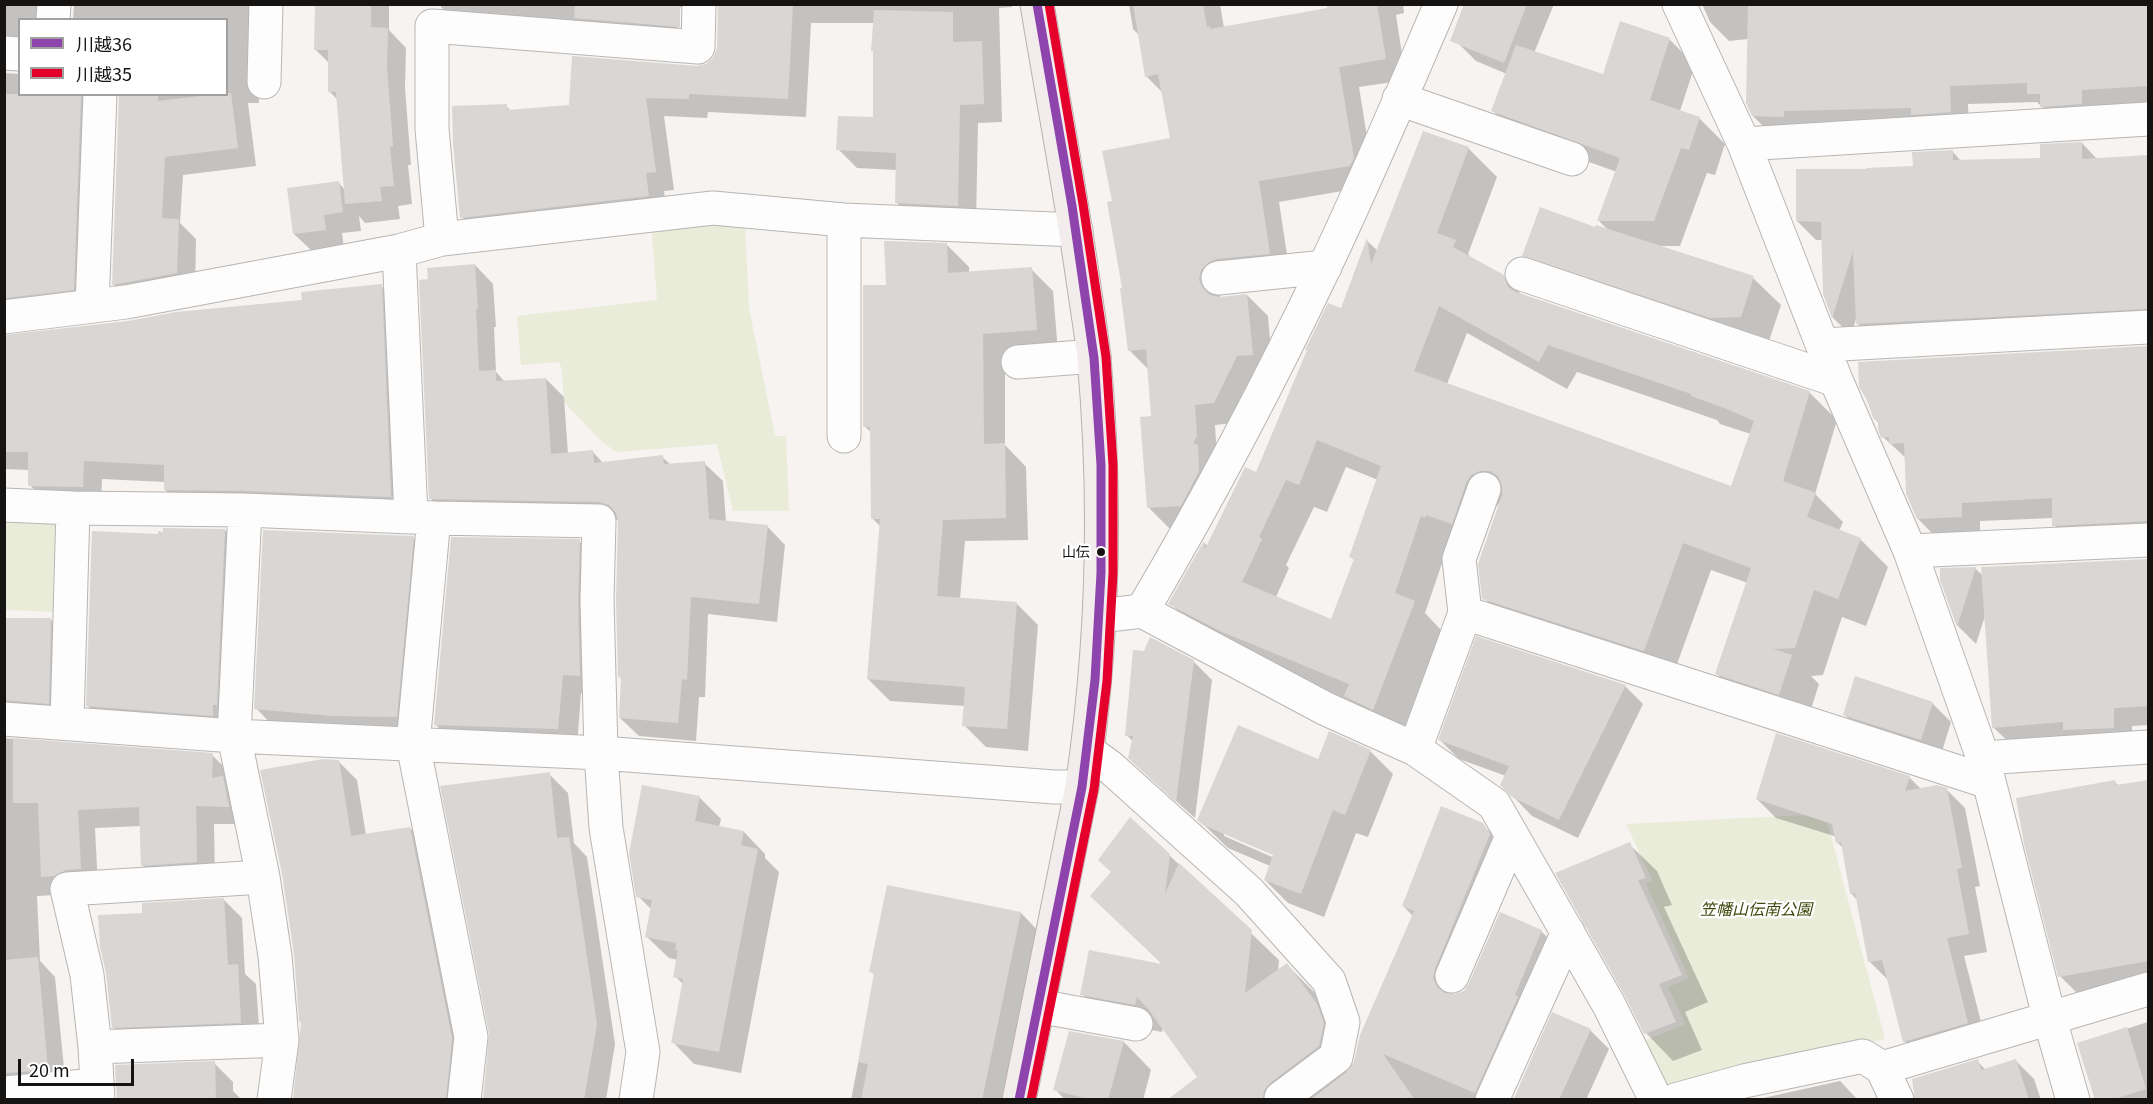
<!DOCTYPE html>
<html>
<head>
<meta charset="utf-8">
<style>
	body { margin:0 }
	#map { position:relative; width:2153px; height:1104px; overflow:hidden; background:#f6f3f0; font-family:Georgia,"Noto Sans JP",serif }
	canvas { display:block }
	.frame { position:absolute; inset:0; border:6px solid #161412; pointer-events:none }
	.legend { position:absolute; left:18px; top:18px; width:210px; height:78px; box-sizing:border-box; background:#fff; border:2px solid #a2a1a0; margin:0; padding:8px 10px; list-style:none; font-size:18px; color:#161412 }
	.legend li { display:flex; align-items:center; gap:12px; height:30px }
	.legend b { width:30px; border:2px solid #a2a1a0 }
	.scale { position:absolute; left:18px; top:1059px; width:116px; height:27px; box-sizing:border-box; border:3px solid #161412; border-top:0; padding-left:8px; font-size:18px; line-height:21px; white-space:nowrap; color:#161412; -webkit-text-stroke:4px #fff; paint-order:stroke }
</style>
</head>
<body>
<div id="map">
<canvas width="2153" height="1104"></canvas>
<div class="frame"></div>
<ul class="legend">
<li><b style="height:8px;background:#8e44ad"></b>川越36</li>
<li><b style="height:8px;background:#e4002b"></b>川越35</li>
</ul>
<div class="scale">20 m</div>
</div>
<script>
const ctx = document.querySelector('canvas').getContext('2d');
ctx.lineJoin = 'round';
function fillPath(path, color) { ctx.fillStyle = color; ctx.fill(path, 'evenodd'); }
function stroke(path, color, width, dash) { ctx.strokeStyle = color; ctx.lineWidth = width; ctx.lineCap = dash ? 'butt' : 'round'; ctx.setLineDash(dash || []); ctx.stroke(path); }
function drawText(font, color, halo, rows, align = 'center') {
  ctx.font = font + ' Georgia,"Noto Sans JP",serif'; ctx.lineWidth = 4.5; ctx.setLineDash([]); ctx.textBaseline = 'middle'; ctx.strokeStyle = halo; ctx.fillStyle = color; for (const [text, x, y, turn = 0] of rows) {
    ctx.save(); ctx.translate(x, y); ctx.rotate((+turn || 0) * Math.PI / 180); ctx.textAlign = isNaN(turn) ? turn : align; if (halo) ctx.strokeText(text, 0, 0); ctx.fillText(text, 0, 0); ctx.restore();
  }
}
const green = new Path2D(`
	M 699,224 L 745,225 L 749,308 L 775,436 L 786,436 L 789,511 L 733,511 L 717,444 L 616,452 L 600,440 L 564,402 L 562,370 L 559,362 L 521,365 L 517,316 L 657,300 L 652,233 Z
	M 5,518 L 64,520 L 62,612 L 5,610 Z
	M 1825,814 L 1885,1039 L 1664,1093 L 1639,1043 L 1685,1024 L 1668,987 L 1689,978 L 1646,884 L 1652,880 L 1626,824 Z`);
const shadow = new Path2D(`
	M 4,4 L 68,4 L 54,20 L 20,20 L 20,53 L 4,68 Z
	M 74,4 L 257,4 L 259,103 L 248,103 L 256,166 L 183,175 L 180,223 L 196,239 L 195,292 L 131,303 L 113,284 L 120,94 L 226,94 L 226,20 L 73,20 Z
	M 325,4 L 389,4 L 389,30 L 406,48 L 405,88 L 411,165 L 408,165 L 412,204 L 398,206 L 400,219 L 365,223 L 359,216 L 361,231 L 342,233 L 344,248 L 313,252 L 294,234 L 339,183 L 345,190 L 338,100 L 329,91 L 329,63 L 316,50 Z
	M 441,4 L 715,4 L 706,9 L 679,7 L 677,43 L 460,26 L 441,7 Z
	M 723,4 L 1011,4 L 1012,7 L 999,8 L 1002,122 L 978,123 L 976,224 L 916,222 L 897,203 L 897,170 L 857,168 L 838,149 L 875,119 L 875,23 L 811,23 L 806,117 L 708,112 L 707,118 L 664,116 L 674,190 L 664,191 L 667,215 L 481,236 L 462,217 L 506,106 L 511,111 L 570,107 L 697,67 L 720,63 Z
	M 1129,4 L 1220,4 L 1224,28 L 1336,7 L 1336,4 L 1403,4 L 1404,13 L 1396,15 L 1406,80 L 1359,87 L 1374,180 L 1371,186 L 1279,202 L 1290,274 L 1221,291 L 1220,298 L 1247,295 L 1268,316 L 1273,375 L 1234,423 L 1215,425 L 1217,457 L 1201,526 L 1169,528 L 1148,507 L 1153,417 L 1149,370 L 1129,350 L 1113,202 L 1172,139 L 1163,93 L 1146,76 L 1139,35 L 1133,29 Z
	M 1473,4 L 1554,4 L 1534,53 L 1604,76 L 1669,39 L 1695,65 L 1680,111 L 1699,118 L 1725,144 L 1715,175 L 1707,173 L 1680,246 L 1658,246 L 1753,278 L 1781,305 L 1768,344 L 1551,283 L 1524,255 L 1596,229 L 1610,232 L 1599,221 L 1617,172 L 1519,137 L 1493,111 L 1507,74 L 1476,61 L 1457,42 Z
	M 1702,4 L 2148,4 L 2148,105 L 2060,125 L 2037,102 L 1968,104 L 1969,131 L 1772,135 L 1753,116 L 1748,39 L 1729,41 L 1710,22 Z
	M 4,73 L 20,74 L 20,94 L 114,94 L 92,308 L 4,330 Z
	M 1424,133 L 1469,149 L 1497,177 L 1468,254 L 1474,261 L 1503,276 L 1522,295 L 1809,392 L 1837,420 L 1815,494 L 1843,522 L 1839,531 L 1860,539 L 1888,567 L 1866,626 L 1842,617 L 1823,675 L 1811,676 L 1819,684 L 1807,722 L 1745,701 L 1717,674 L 1748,583 L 1711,570 L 1672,678 L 1512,626 L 1484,598 L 1500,502 L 1494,510 L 1480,551 L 1454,542 L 1449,543 L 1425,613 L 1442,631 L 1401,736 L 1374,724 L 1349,700 L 1249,659 L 1198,631 L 1170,603 L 1204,543 L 1208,546 L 1257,474 L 1342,310 L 1367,241 L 1378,251 ZM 1467,333 L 1567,389 L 1577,372 L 1717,420 L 1720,424 L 1751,434 L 1732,488 L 1447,384 ZM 1346,467 L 1378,480 L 1351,557 L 1355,561 L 1332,621 L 1276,597 L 1289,568 L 1286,565 L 1314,507 L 1327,512 Z
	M 2082,143 L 2097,159 L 2148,156 L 2148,327 L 1877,343 L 1858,324 L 1857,316 L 1851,335 L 1833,318 L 1824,294 L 1823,240 L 1816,240 L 1797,221 L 1868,171 L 1914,167 L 1952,151 L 1961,161 L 2041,159 Z
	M 947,245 L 969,267 L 969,273 L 1031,269 L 1053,291 L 1058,352 L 1005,356 L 1005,445 L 1026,467 L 1028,540 L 965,541 L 960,599 L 1016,603 L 1038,625 L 1028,751 L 986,747 L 964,725 L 965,706 L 890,701 L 868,679 L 881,527 L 872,518 L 872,433 L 864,426 L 887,287 Z
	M 475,265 L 493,284 L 496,327 L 494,327 L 496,372 L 505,382 L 546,379 L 564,397 L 568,454 L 593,452 L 604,464 L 662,457 L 671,465 L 704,463 L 723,481 L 726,522 L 767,526 L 785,545 L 777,622 L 708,614 L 705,697 L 699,697 L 696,741 L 639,736 L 620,718 L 622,680 L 619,676 L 619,520 L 449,517 L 430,498 Z
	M 381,286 L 400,304 L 409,515 L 184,508 L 165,490 L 165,482 L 102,479 L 101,505 L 48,504 L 30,485 L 30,470 L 4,469 L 4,337 L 303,301 Z
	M 2148,347 L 2148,540 L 2072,544 L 2054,525 L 2054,518 L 1980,521 L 1980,536 L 1937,538 L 1918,519 L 1906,458 L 1883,437 L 1879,423 L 1875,419 L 1860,363 Z
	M 225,530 L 243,549 L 235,723 L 107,724 L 88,706 L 160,535 Z
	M 413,537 L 432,556 L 415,736 L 274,727 L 256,708 Z
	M 579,541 L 598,560 L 598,694 L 581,693 L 577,747 L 454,743 L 435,724 Z
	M 2148,560 L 2148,725 L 2132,726 L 2132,746 L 2013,746 L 1994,728 L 1986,613 L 1976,644 L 1958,626 L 1942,580 L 1975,568 L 1983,576 L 1983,568 Z
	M 4,619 L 51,620 L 69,638 L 67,722 L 4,706 Z
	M 1193,661 L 1212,680 L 1195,818 L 1148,776 L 1133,742 L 1127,735 Z
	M 1625,686 L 1643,704 L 1578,838 L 1532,816 L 1502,785 L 1506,776 L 1459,759 L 1440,740 Z
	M 1932,703 L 1951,722 L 1940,758 L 1864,734 L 1845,715 Z
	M 4,738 L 212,755 L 230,773 L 247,824 L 214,824 L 215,880 L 160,883 L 142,865 L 141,826 L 95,828 L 98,887 L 73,894 L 37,896 L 40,961 L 55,977 L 66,1088 L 4,1100 Z
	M 1370,751 L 1393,774 L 1368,837 L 1356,833 L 1324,917 L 1288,903 L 1265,880 L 1270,866 L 1228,848 L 1199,820 L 1319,761 ZM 1224,833 L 1280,857 L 1279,860 L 1224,836 Z
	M 338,761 L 357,780 L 366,835 L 410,828 L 429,847 L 466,1100 L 294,1100 Z
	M 549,774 L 568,793 L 574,843 L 587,857 L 615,1044 L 606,1100 L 484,1100 Z
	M 1909,777 L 1921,789 L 1946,789 L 1965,808 L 1980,886 L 1975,887 L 1987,952 L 1964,956 L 1986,1041 L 1923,1060 L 1904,1041 L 1889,981 L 1870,962 L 1857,900 L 1851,893 L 1844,849 L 1838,843 L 1837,837 L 1776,818 L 1757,799 Z
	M 2115,782 L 2119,786 L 2148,782 L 2148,983 L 2079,995 L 2060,976 Z
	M 699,797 L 721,819 L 719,827 L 744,832 L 765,854 L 765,858 L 779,872 L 741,1073 L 694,1064 L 673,1042 L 684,985 L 675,976 L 678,960 L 669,958 L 647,937 L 652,910 L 638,896 Z
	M 1482,824 L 1502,844 L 1452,996 L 1465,992 L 1471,984 L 1500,914 L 1541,931 L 1560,950 L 1499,1100 L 1170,1100 L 1199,1078 L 1163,1028 L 1162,1032 L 1109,1022 L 1082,994 L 1164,966 L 1120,923 L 1169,855 L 1279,960 L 1278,971 L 1287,965 L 1314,992 L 1344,1034 L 1351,1052 L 1346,1077 L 1355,1062 L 1413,916 L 1403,906 Z
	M 1629,844 L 1657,871 L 1672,905 L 1664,907 L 1708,1002 L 1685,1012 L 1702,1050 L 1673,1061 L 1646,1033 Z
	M 224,900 L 242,918 L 245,974 L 256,984 L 260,1041 L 132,1046 L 113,1027 L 144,915 Z
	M 1021,913 L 1046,939 L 1013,1100 L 851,1100 L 875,976 L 871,971 Z
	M 2148,1022 L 2148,1100 L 2096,1100 L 2079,1044 Z
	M 1590,1030 L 1609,1049 L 1586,1100 L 1514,1100 Z
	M 1124,1042 L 1151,1070 L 1143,1100 L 1065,1100 L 1055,1089 Z
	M 2015,1060 L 2034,1079 L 2041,1100 L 1917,1100 L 1913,1086 L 1977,1061 L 1986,1070 Z
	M 214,1063 L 233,1082 L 233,1091 L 242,1100 L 118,1100 Z
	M 1840,1081 L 1858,1100 L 1754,1100 Z`);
const building = new Path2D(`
	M 315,4 L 371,4 L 371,27 L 388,28 L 387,68 L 393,146 L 390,147 L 394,186 L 380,187 L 382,201 L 345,204 L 336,92 L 328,92 L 328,50 L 314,50 Z
	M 575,4 L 680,4 L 680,27 L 574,18 Z
	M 718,4 L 793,4 L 788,99 L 689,94 L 689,99 L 646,98 L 656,172 L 646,173 L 649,196 L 460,218 L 453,144 L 452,106 L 507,104 L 507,110 L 569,105 L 572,56 L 697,66 L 706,64 L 713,58 L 717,48 Z
	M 1133,4 L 1203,4 L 1207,27 L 1210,26 L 1210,29 L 1327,8 L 1327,4 L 1377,4 L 1386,59 L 1339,67 L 1354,158 L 1350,166 L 1259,181 L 1270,254 L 1216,259 L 1208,263 L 1201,270 L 1199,280 L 1203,288 L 1210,295 L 1220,297 L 1247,294 L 1253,355 L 1237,356 L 1214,403 L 1195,405 L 1197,436 L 1193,443 L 1198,445 L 1199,471 L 1181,506 L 1147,508 L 1140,417 L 1151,416 L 1146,349 L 1128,351 L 1120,288 L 1122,288 L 1107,202 L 1112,201 L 1102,151 L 1170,138 L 1158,74 L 1145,77 Z
	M 1464,4 L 1527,4 L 1504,63 L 1450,41 Z
	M 1748,4 L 2148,4 L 2148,86 L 2082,90 L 2082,104 L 2040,107 L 2040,94 L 2027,94 L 2027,83 L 1950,86 L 1951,112 L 1911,115 L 1911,108 L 1784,111 L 1784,117 L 1752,116 L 1746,103 Z
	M 874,10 L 953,12 L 953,42 L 982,41 L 984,104 L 960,105 L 958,206 L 895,203 L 896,153 L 836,150 L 838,116 L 873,117 L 873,51 L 871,51 Z
	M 1620,21 L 1670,38 L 1650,100 L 1700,117 L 1689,150 L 1681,148 L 1654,221 L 1597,221 L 1620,158 L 1491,111 L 1516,45 L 1603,74 Z
	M 226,93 L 231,93 L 238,148 L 165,157 L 162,218 L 179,219 L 177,273 L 112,285 L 119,94 L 158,94 L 158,101 Z
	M 4,94 L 81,94 L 74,290 L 5,298 Z
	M 1423,131 L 1469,147 L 1437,233 L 1456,240 L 1453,247 L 1504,275 L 1508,287 L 1516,292 L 1810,391 L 1783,481 L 1816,493 L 1807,517 L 1861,538 L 1838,599 L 1814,590 L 1795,648 L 1773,649 L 1792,655 L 1779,695 L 1715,674 L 1751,568 L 1683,543 L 1644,651 L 1482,599 L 1478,564 L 1502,495 L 1502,486 L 1498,476 L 1490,471 L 1480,471 L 1471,475 L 1466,483 L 1452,524 L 1426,515 L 1425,518 L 1421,516 L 1395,593 L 1415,601 L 1373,710 L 1344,696 L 1349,684 L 1220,631 L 1168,604 L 1204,541 L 1205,549 L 1245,467 L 1256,472 L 1307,350 L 1305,350 L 1328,303 L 1341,308 L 1367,238 L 1371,264 ZM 1439,306 L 1539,362 L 1548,345 L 1691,394 L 1691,396 L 1727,409 L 1754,421 L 1731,486 L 1414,371 ZM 1317,440 L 1381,466 L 1349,557 L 1354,559 L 1331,619 L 1242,582 L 1262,539 L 1259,537 L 1286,480 L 1299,485 Z
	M 2082,142 L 2082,159 L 2148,155 L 2148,309 L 1856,324 L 1853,251 L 1832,318 L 1823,294 L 1821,222 L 1796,221 L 1796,169 L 1866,169 L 1866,168 L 1913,166 L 1912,152 L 1953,150 L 1953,160 L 2040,158 L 2040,144 Z
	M 339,181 L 343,212 L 324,215 L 326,230 L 293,234 L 287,188 Z
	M 1540,207 L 1595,227 L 1596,225 L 1754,276 L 1741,317 L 1710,318 L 1522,256 Z
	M 884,241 L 947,243 L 948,273 L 1032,267 L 1037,330 L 983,334 L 984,444 L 1005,443 L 1006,518 L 943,520 L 937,596 L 1017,602 L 1007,729 L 962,726 L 965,687 L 867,679 L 880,519 L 871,519 L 870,427 L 863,427 L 863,285 L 886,285 Z
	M 475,264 L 478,309 L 476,309 L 479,371 L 496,370 L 496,381 L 546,378 L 551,454 L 593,450 L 594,463 L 663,455 L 664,464 L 705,461 L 709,519 L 768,525 L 759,604 L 691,597 L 687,680 L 682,679 L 678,723 L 619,718 L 621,677 L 618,677 L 616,600 L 618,521 L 616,513 L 609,505 L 599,502 L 429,499 L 419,280 L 428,279 L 427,268 Z
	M 382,284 L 391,497 L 246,491 L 164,490 L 164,465 L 84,461 L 83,487 L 28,486 L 28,452 L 4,452 L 4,335 L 128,321 L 176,312 L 302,300 L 301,292 Z
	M 2148,346 L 2148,521 L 2052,526 L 2052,498 L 1962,503 L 1962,517 L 1917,519 L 1906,494 L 1904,443 L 1889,444 L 1889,437 L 1881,438 L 1878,429 L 1878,420 L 1874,420 L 1866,398 L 1859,387 L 1858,362 Z
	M 163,528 L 225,529 L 217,705 L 213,705 L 213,716 L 86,706 L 92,531 L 158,534 L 158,531 L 163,532 Z
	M 263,530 L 414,536 L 397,717 L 332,716 L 254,709 Z
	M 451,537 L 580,539 L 578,600 L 580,676 L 563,675 L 558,729 L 434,725 Z
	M 2148,559 L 2148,706 L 2114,708 L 2114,728 L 2063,730 L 2063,722 L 1992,728 L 1981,567 Z
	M 1976,567 L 1957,627 L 1940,580 L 1940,568 Z
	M 4,618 L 51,618 L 49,704 L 4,700 Z
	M 1476,636 L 1626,685 L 1559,820 L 1512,797 L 1500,785 L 1509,766 L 1438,740 Z
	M 1150,637 L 1194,660 L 1176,802 L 1128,758 L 1133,736 L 1125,736 L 1133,650 L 1144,651 Z
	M 1855,676 L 1933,702 L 1921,740 L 1843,715 Z
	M 1238,725 L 1318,759 L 1329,731 L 1371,750 L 1345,815 L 1333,810 L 1301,894 L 1264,880 L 1273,855 L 1203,825 L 1197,820 Z
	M 1776,733 L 1910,776 L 1905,791 L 1937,785 L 1947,788 L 1962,868 L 1957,869 L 1969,934 L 1947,938 L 1968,1023 L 1903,1042 L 1882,960 L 1868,962 L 1855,893 L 1850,894 L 1841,842 L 1836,843 L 1832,824 L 1756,799 Z
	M 13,738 L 213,753 L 212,778 L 223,776 L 229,807 L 196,806 L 197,862 L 141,866 L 139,807 L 78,810 L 81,869 L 66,870 L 54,876 L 41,877 L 38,803 L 13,803 Z
	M 323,759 L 339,760 L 351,836 L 410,827 L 452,1038 L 446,1100 L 293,1100 L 301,1023 L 299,1021 L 294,954 L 282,874 L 260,770 Z
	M 550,772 L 557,838 L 569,837 L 597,1024 L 584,1100 L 483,1100 L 489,1034 L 440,786 Z
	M 2115,780 L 2116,785 L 2148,780 L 2148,961 L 2058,977 L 2024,844 L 2016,798 Z
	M 642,785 L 700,796 L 695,821 L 744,831 L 741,845 L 758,849 L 719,1052 L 671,1043 L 683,979 L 673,977 L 678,950 L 675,950 L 676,943 L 645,937 L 652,900 L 636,897 L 629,853 Z
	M 1441,806 L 1483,823 L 1490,834 L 1435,969 L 1433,978 L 1437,987 L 1445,993 L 1455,994 L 1464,991 L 1469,983 L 1500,912 L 1542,930 L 1515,995 L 1518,997 L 1475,1093 L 1383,1054 L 1415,1100 L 1310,1100 L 1347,1072 L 1354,1061 L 1360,1035 L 1414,911 L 1402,906 Z
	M 1130,817 L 1170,854 L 1165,894 L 1179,863 L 1252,930 L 1245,993 L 1287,963 L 1317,1004 L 1324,1023 L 1319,1046 L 1270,1083 L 1264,1090 L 1263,1100 L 1167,1100 L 1197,1077 L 1149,1010 L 1137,997 L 1135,1005 L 1080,995 L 1089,950 L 1162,964 L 1090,896 L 1111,872 L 1098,860 Z
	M 1630,842 L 1646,878 L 1638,880 L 1682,975 L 1659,984 L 1676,1022 L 1644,1034 L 1625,996 L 1555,873 Z
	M 887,885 L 1021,912 L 982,1100 L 861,1100 L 868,1064 L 858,1062 L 874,973 L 869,972 Z
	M 224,898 L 228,965 L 238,964 L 241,1023 L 112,1028 L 106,973 L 100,947 L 98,915 L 142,913 L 142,903 Z
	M 38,957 L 48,1070 L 4,1073 L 4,960 Z
	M 1552,1012 L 1591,1029 L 1559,1100 L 1513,1100 Z
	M 2127,1027 L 2146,1089 L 2112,1100 L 2095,1100 L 2077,1043 Z
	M 1069,1031 L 1124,1041 L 1108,1100 L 1092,1100 L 1053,1090 Z
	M 1978,1059 L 1981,1070 L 2016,1059 L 2029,1100 L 1915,1100 L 1912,1079 Z
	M 215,1061 L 216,1100 L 117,1100 L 115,1065 Z`);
const minor = new Path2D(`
	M 1679,4 L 1744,144 L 1836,380 L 1910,551 L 1983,758 L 2050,1020 L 2073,1100
	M 53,20 L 54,4
	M 4,53 L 20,54
	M 264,82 L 266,4
	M 1399,99 L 1572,159
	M 1744,144 L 2148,119
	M 844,220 L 844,436
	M 442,239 L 432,129 L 432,26 L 698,47 L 699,4
	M 399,251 L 411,516
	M 1522,274 L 1836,380
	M 1218,278 L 1325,267
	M 92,306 L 100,94
	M 4,317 L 126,302 L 399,251 L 442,239 L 713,208 L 844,220 L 1076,230
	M 1823,345 L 2148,327
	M 1018,362 L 1094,356
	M 1484,489 L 1459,559 L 1465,613 L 1989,782
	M 4,505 L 73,508 L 245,510 L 434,518 L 599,521 L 597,600 L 601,753 L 606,828 L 643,1052 L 636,1100
	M 245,510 L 234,736 L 263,877 L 275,956 L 282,1040 L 274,1100
	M 434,518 L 413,744 L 471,1037 L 464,1100
	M 1910,551 L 2148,540
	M 1142,611 C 1208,499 1269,384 1325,266 C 1366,180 1403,92 1441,4
	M 1100,616 L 1142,611 L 1326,709 L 1415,749 L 1494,804 L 1609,1005 L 1656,1100
	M 4,719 L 234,736 L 601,753 L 1054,787 L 1082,787
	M 67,723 L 73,508
	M 1415,749 L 1465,613
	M 1088,751 L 1110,767 L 1249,892 L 1329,981 L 1343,1022 L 1336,1057 L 1281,1098 L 1282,1100
	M 1983,758 L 2148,747
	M 1452,976 L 1512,836
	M 1038,1006 L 1136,1024
	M 95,1047 L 282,1040
	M 1882,1068 L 2148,989
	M 4,1093 L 97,1085
	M 98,1100 L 95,1047 L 87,975 L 67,889 L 263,877
	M 1492,1100 L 1568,932
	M 1675,1100 L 1744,1081 L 1863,1056 L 1882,1068 L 1897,1100`);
const major = new Path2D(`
	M 1019,1100 L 1082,787 C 1103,645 1107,501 1094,358 C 1091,330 1086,301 1082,273 C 1069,183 1052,94 1037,4`);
const bus1 = new Path2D(`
	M 1019,1100 L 1082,787 L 1095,680 L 1101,573 L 1101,465 L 1094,358 L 1072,206 L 1037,4`);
const bus2 = new Path2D(`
	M 1031,1100 L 1094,789 L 1107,681 L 1113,573 L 1113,465 L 1106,357 L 1083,204 L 1049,4`);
const markers = [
	[1101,552,5,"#161412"]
];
const busNames = [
	["山伝",1090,552]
];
const parkNames = [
	["笠幡山伝南公園",1756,909]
];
fillPath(green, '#e8ecd8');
fillPath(shadow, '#0003');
fillPath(building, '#d9d6d4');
stroke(minor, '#b8b6b4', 35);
stroke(major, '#bbafb0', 35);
stroke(minor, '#fefdfd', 33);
stroke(major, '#f3eced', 33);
stroke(bus1, '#8e44ad', 9);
stroke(bus2, '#e4002b', 9);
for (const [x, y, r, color] of markers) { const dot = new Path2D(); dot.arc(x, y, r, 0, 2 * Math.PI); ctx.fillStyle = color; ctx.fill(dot); stroke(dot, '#fff', 2); }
drawText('14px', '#161412', '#fff', busNames, 'right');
drawText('italic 16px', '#3b4809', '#fff', parkNames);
</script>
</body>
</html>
